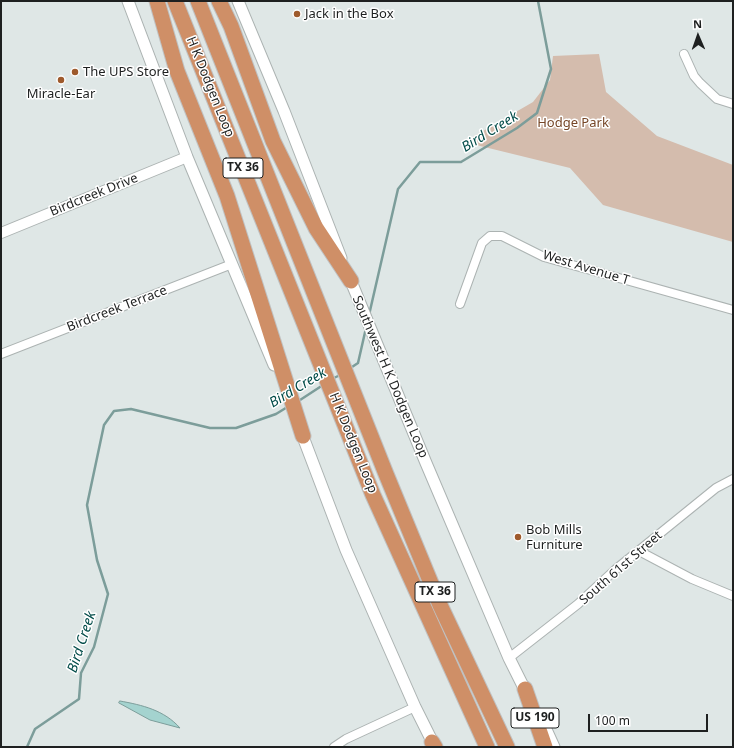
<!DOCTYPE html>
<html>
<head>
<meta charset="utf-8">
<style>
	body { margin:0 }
	#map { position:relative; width:734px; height:748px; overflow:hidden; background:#dfe7e6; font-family:"Noto Sans",sans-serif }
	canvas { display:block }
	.frame { position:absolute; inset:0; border:2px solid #1e2020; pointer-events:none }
	.north { position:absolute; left:678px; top:16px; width:40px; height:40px; -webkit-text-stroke:3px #fff; paint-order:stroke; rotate:358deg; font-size:11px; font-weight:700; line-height:16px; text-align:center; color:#1e2020 }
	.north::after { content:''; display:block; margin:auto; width:14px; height:18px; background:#1e2020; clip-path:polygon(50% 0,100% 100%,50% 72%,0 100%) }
	.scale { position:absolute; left:588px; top:714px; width:120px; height:18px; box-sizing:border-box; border:2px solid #1e2020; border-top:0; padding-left:5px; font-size:12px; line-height:14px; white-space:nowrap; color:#1e2020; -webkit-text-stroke:3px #fff; paint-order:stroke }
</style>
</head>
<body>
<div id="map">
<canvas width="734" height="748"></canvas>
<div class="frame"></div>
<div class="north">N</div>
<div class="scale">100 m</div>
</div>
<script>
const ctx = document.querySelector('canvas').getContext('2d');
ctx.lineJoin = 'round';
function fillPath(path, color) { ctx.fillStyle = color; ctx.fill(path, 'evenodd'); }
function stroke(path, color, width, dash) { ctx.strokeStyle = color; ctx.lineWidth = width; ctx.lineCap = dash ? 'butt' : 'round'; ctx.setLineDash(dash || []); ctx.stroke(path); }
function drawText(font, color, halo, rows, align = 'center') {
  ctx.font = font + ' "Noto Sans",sans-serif'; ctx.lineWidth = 3; ctx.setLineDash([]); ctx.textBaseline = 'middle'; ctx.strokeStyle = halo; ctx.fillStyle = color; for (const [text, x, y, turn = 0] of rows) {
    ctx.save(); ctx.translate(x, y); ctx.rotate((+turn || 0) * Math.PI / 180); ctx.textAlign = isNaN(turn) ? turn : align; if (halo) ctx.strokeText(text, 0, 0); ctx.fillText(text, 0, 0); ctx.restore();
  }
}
const green = new Path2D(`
	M 599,54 L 606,92 L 657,136 L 733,165 L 733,242 L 603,205 L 570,168 L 464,142 L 533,102 L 550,80 L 553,56 Z`);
const water = new Path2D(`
	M 120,701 C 142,705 164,710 180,728 L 150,720 L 119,703 Z`);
const stream = new Path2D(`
	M 369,315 L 398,189 L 420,162 L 461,162 L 517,128 L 537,113 L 551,69 L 538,1
	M 349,369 L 358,363 L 366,328
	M 332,379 L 342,374
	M 297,402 L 323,385
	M 27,747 L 35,729 L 79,699 L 81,673 L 94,647 L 108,594 L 97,560 L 87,505 L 104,425 L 114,411 L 131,409 L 210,428 L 236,428 L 276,414 L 289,406`);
const minor = new Path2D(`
	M 684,54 L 694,76 L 700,83 L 717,99 L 733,104
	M 460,304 L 482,243 L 490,236 L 502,236 L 544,257 L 733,310
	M 1,354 L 232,264
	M 639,551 L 692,579 L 733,596
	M 509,658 L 578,604 L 616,569 L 716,488 L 733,479
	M 334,747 L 346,739 L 415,707`);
const tertiary = new Path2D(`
	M 1,233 L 187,157`);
const secondary = new Path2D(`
	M 128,1 L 187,157 L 274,365
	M 238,1 L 284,111 L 341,258
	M 348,274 L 426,463 L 509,658 L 528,696
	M 300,429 L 346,550 L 415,707 L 435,747
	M 544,725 L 554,747`);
const motorway = new Path2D(`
	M 157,1 L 177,71 L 227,196 L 303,436
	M 175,1 L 373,495 L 487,747
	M 198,1 L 386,474 L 440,605 L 507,747
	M 219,1 L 231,26 L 273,141 L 316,228 L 351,281
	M 525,689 L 545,747
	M 432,742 L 435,747`);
const markers = [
	[297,14,4,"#9e5a2c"],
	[75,72,4,"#9e5a2c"],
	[61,80,4,"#9e5a2c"],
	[518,537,4,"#9e5a2c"]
];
const shields = [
	[243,168,40],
	[435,592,40],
	[535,718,48]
];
const shieldNames = [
	["TX 36",243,168],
	["TX 36",435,592],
	["US 190",535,718]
];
const poiNames = [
	["Jack in the Box",305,14],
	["The UPS Store",83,72],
	["Miracle-Ear",61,94,"center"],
	["Bob Mills",526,530],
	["Furniture",526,545]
];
const streetNames = [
	["H K Dodgen Loop",210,87,68],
	["Birdcreek Drive",94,195,-22],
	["West Avenue T",586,268,17],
	["Birdcreek Terrace",117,309,-21],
	["Southwest H K Dodgen Loop",390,377,67],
	["H K Dodgen Loop",353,443,68],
	["South 61st Street",621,568,-41]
];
const parkNames = [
	["Hodge Park",573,123]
];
const waterNames = [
	["Bird Creek",490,132,-32],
	["Bird Creek",298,388,-31],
	["Bird Creek",82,642,-72]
];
fillPath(green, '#d4bcad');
fillPath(water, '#a4d3cf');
stroke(water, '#7c9d9a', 1);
stroke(stream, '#7c9d9a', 2.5);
stroke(minor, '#acb3b2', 10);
stroke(tertiary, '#acb3b2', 12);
stroke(secondary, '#acb3b2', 13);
stroke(motorway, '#c0c1c1', 17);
stroke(minor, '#fff', 8);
stroke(tertiary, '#fff', 10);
stroke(secondary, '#fff', 11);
stroke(motorway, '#cf8f67', 15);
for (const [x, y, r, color] of markers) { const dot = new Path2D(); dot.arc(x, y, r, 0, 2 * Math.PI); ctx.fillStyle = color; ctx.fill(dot); stroke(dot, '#fff', 1.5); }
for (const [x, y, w] of shields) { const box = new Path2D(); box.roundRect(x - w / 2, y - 10, w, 20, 3); ctx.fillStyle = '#fff'; ctx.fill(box); stroke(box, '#1e2020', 1); }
drawText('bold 12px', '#1e2020', null, shieldNames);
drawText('13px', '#1e2020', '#fff', poiNames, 'left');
drawText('13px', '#1e2020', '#fff', streetNames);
drawText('13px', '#764627', '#fff', parkNames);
drawText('italic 14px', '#014b48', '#fff', waterNames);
</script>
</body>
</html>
